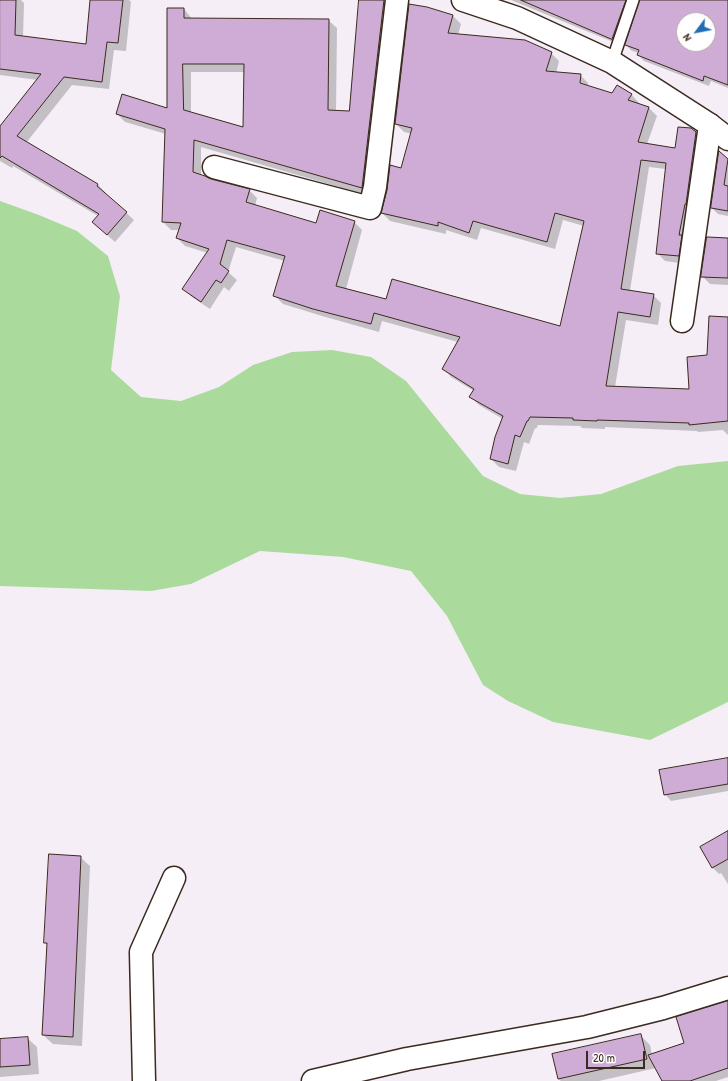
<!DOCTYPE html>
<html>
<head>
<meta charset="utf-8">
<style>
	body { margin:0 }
	#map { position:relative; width:728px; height:1081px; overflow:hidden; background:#f5eef7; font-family:"Patrick Hand",sans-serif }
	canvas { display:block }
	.north { position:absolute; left:676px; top:12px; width:40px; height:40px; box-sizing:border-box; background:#fff; border:1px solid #b1aaa5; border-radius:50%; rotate:238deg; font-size:11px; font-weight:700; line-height:16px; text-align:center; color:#3b2a1e }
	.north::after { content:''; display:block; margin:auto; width:14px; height:18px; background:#1f6fb2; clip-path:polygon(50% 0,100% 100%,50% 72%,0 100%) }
	.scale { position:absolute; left:586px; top:1051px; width:59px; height:18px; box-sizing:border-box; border:2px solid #3b2a1e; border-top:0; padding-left:5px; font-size:12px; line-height:14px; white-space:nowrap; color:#3b2a1e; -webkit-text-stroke:3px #fff; paint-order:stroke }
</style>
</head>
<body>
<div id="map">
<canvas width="728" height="1081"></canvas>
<div class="north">N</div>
<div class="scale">20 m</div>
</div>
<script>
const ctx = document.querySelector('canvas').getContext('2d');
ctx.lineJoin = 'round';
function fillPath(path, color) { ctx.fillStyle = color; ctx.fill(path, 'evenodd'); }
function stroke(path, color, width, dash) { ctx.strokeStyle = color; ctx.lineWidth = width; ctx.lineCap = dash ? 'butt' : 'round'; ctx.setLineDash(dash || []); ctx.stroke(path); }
const green = new Path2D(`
	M 0,201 L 39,215 L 77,231 L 108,256 L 120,296 L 111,370 L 141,397 L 181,401 L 219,387 L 253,365 L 292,352 L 332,350 L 371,357 L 406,381 L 483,476 L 520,494 L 560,498 L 601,494 L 678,466 L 728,461 L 728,702 L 650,740 L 553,722 L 508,701 L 483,685 L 447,616 L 411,571 L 343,557 L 260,551 L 191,584 L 151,591 L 0,586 Z`);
const shadow = new Path2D(`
	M 0,0 L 21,0 L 24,3 L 23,37 L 87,45 L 91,0 L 129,0 L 131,2 L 126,51 L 114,50 L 109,89 L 72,85 L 26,143 L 98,185 L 105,192 L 105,193 L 134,220 L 115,242 L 93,222 L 98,216 L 13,166 L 12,168 L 0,161 L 0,128 L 38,80 L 0,75 Z
	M 360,0 L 396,0 L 370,196 L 201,147 L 201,175 L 210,180 L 249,190 L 257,198 L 255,206 L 317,224 L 354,222 L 362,230 L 346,289 L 387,300 L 561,327 L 584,226 L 563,220 L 555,249 L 481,228 L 477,240 L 446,230 L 446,234 L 390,221 L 382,213 L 402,169 L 412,134 L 404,132 L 396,124 L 453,16 L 461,24 L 458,35 L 551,53 L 559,61 L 556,73 L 580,75 L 588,83 L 588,86 L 613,94 L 631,94 L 639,103 L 638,105 L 649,108 L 657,116 L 647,144 L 676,149 L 696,133 L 704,141 L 687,264 L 665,261 L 657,253 L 666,169 L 649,167 L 630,291 L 653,295 L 661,303 L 658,325 L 626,320 L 615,387 L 691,390 L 728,318 L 728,435 L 723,430 L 698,432 L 697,431 L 605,427 L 605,429 L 582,428 L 580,426 L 538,425 L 536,429 L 535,428 L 529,444 L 524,442 L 516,471 L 499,467 L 491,459 L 503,419 L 479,405 L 470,396 L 474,391 L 451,377 L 443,368 L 458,342 L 382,321 L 379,332 L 322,316 L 283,304 L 275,296 L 285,261 L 236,247 L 228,272 L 237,280 L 229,291 L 224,287 L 210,309 L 192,297 L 184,289 L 208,253 L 185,246 L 177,238 L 179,230 L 171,230 L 163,222 L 166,134 L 125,122 L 117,114 L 168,110 L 184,9 L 192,19 L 328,20 L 337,28 L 336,111 L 349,112 ZM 191,72 L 245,72 L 244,129 L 191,114 Z
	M 511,0 L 636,0 L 618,44 Z
	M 641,0 L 728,0 L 728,88 L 711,81 L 709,86 L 644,61 L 638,55 L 639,53 L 632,51 L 626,45 ZM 684,20 L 708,20 L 708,44 L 684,44 Z
	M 720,153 L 728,161 L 728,216 L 718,214 L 712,208 Z
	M 728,239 L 728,285 L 710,284 L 702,276 Z
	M 728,759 L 728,791 L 671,801 L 665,794 Z
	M 728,832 L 728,884 L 721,873 L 719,874 L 713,868 L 701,847 Z
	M 80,857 L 90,866 L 82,1046 L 53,1044 L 43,1035 L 48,945 L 45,943 Z
	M 728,1002 L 728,1077 L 716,1081 L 662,1081 L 656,1068 L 599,1081 L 561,1081 L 558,1079 L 640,1035 L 650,1045 L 652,1055 L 686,1043 Z
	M 27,1038 L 37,1047 L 39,1074 L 0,1077 L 0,1040 Z`);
const building = new Path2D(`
	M 0,0 L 16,0 L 15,35 L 86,44 L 90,0 L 123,0 L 118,43 L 107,42 L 102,82 L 64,77 L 17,136 L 98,184 L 97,186 L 127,212 L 107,235 L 92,222 L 99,214 L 2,156 L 0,158 L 0,126 L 41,74 L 0,69 Z
	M 359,0 L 384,0 L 362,188 L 194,140 L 193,172 L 205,176 L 211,179 L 250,189 L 246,202 L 316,223 L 320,210 L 355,221 L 336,286 L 386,299 L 392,279 L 560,326 L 584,221 L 555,213 L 547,242 L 473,221 L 469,233 L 438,222 L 438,226 L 381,213 L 387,190 L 390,165 L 401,168 L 412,128 L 395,124 L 409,4 L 427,7 L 453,15 L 448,33 L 525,40 L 552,52 L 546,71 L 581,74 L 580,83 L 612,93 L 617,85 L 632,94 L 628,100 L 649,107 L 638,142 L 675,148 L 678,127 L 691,128 L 696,132 L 686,204 L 685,204 L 679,235 L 682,235 L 679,256 L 656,254 L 666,163 L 641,160 L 621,289 L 654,294 L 650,317 L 618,312 L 606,386 L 689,389 L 687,357 L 707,355 L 709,316 L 728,317 L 728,421 L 689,425 L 689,423 L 597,420 L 597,421 L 573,420 L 573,418 L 530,417 L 528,421 L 527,421 L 520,437 L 515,435 L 508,464 L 490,459 L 495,437 L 503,416 L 469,397 L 474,389 L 442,369 L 460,337 L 374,313 L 371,324 L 313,309 L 273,296 L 285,256 L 227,240 L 220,264 L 229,271 L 221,283 L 216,280 L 201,302 L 182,289 L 209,249 L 176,238 L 181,223 L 162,222 L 165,129 L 116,114 L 122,94 L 167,108 L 167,8 L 184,8 L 184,18 L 329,19 L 328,110 L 349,111 ZM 183,64 L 244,64 L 243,127 L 184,110 Z
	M 521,0 L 626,0 L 612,39 Z
	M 640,0 L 728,0 L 728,85 L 704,76 L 703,81 L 637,55 L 639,50 L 625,45 ZM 684,20 L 708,20 L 708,44 L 684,44 Z
	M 719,151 L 728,159 L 724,185 L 728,186 L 728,211 L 711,208 Z
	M 707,237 L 728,238 L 728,278 L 701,277 Z
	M 728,758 L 728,784 L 664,795 L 659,770 Z
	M 728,831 L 728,859 L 712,868 L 700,847 Z
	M 49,854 L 81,856 L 73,1037 L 42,1035 L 47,943 L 44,943 Z
	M 728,1001 L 728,1068 L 690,1081 L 662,1081 L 648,1055 L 684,1043 L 676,1017 Z
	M 641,1034 L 647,1059 L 558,1079 L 552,1054 Z
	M 28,1037 L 30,1065 L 0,1067 L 0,1039 Z`);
const service = new Path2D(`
	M 612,62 L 633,0`);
const minor = new Path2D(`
	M 214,167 L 370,208 L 375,187 L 397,0
	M 682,321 L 710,125
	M 144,1081 L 141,952 L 174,878`);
const tertiary = new Path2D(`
	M 313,1081 L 407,1059 L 587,1027 L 663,1008 L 728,988`);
const secondary = new Path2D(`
	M 463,0 L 517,18 L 612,62 L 710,125 L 728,139`);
fillPath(green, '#abdb9c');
fillPath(shadow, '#0003');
fillPath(building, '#cfacd6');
stroke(building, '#3b2a1e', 1);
stroke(service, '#3b2a1e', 14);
stroke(minor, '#3b2a1e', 25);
stroke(tertiary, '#3b2a1e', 25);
stroke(secondary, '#3b2a1e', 25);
stroke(service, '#fff', 11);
stroke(minor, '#fff', 22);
stroke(tertiary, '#fff', 22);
stroke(secondary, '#fff', 22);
</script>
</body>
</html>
